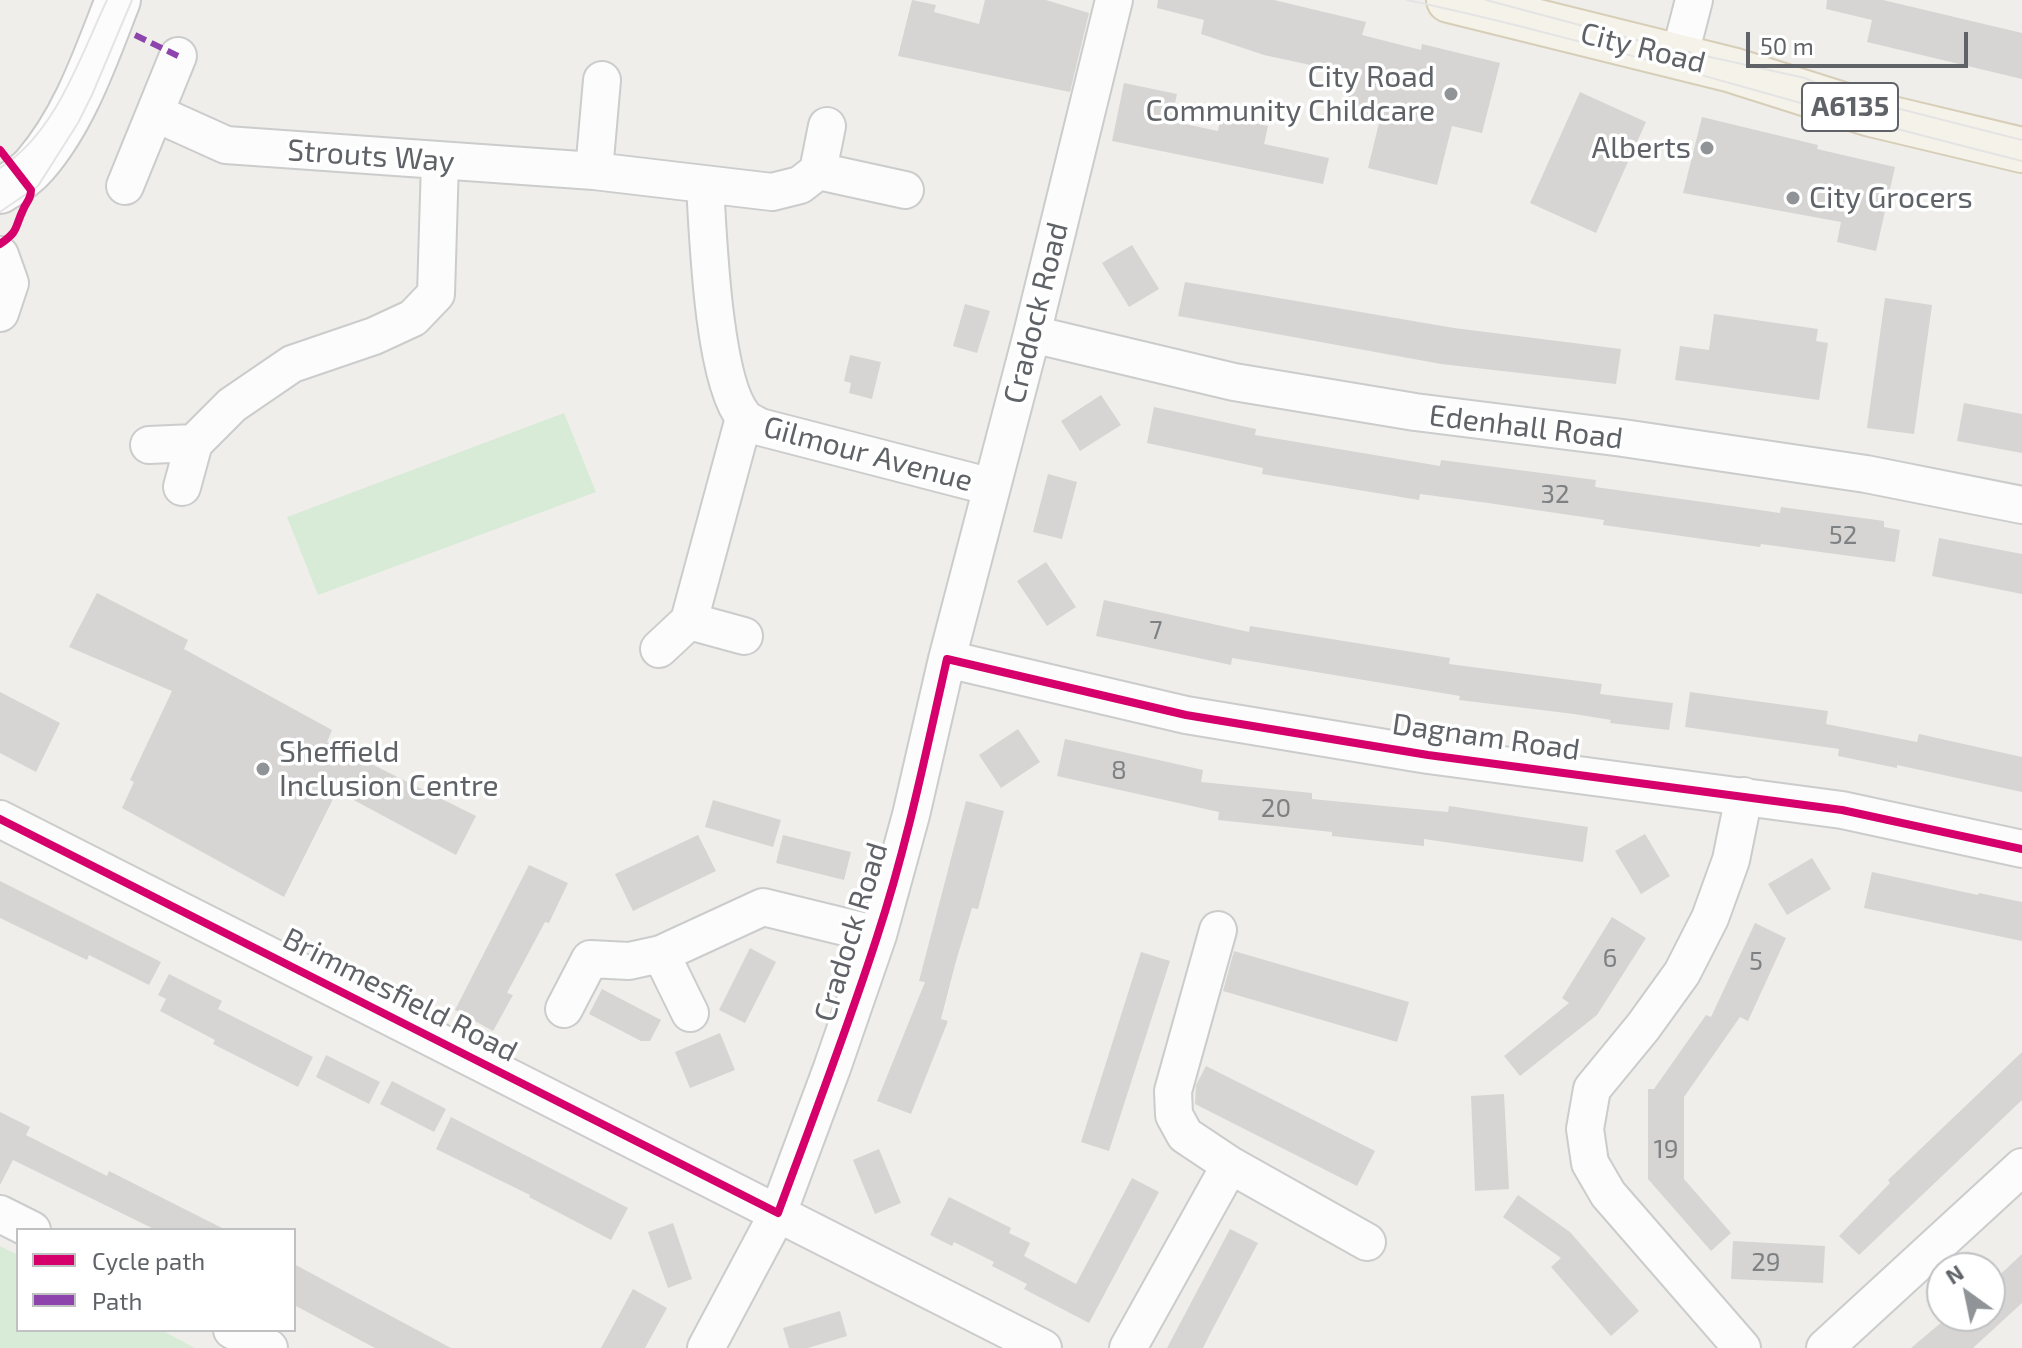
<!DOCTYPE html>
<html>
<head>
<meta charset="utf-8">
<style>
	body { margin:0 }
	#map { position:relative; width:2022px; height:1348px; overflow:hidden; background:#efeeea; font-family:"Exo 2",sans-serif }
	canvas { display:block }
	.legend { position:absolute; left:16px; top:1228px; width:280px; height:104px; box-sizing:border-box; background:#fff; border:2px solid #bfc1c3; margin:0; padding:10px 14px; list-style:none; font-size:24px; color:#5f6368 }
	.legend li { display:flex; align-items:center; gap:16px; height:40px }
	.legend b { width:40px; border:2px solid #bfc1c3 }
	.north { position:absolute; left:1926px; top:1252px; width:80px; height:80px; box-sizing:border-box; background:#fff; border:2px solid #bfc1c3; border-radius:50%; rotate:327deg; font-size:22px; font-weight:700; line-height:32px; text-align:center; color:#5f6368 }
	.north::after { content:''; display:block; margin:auto; width:28px; height:36px; background:#919496; clip-path:polygon(50% 0,100% 100%,50% 72%,0 100%) }
	.scale { position:absolute; left:1746px; top:32px; width:222px; height:36px; box-sizing:border-box; border:4px solid #5f6368; border-top:0; padding-left:10px; font-size:24px; line-height:28px; white-space:nowrap; color:#5f6368; -webkit-text-stroke:6px #fff; paint-order:stroke }
</style>
</head>
<body>
<div id="map">
<canvas width="2022" height="1348"></canvas>
<ul class="legend">
<li><b style="height:10px;background:#d6006c"></b>Cycle path</li>
<li><b style="height:10px;background:#8e44ad"></b>Path</li>
</ul>
<div class="north">N</div>
<div class="scale">50 m</div>
</div>
<script>
const ctx = document.querySelector('canvas').getContext('2d');
ctx.lineJoin = 'round';
function fillPath(path, color) { ctx.fillStyle = color; ctx.fill(path, 'evenodd'); }
function stroke(path, color, width, dash) { ctx.strokeStyle = color; ctx.lineWidth = width; ctx.lineCap = dash ? 'butt' : 'round'; ctx.setLineDash(dash || []); ctx.stroke(path); }
function drawText(font, color, halo, rows, align = 'center') {
  ctx.font = font + ' "Exo 2",sans-serif'; ctx.lineWidth = 7; ctx.setLineDash([]); ctx.textBaseline = 'middle'; ctx.strokeStyle = halo; ctx.fillStyle = color; for (const [text, x, y, turn = 0] of rows) {
    ctx.save(); ctx.translate(x, y); ctx.rotate((+turn || 0) * Math.PI / 180); ctx.textAlign = isNaN(turn) ? turn : align; if (halo) ctx.strokeText(text, 0, 0); ctx.fillText(text, 0, 0); ctx.restore();
  }
}
const green = new Path2D(`
	M 564,413 L 596,492 L 318,595 L 287,517 Z
	M 0,1246 L 18,1255 L 18,1330 L 161,1330 L 195,1348 L 0,1348 Z`);
const building = new Path2D(`
	M 912,0 L 936,5 L 934,12 L 979,24 L 985,0 L 1046,0 L 1089,13 L 1070,92 L 898,56 Z
	M 1158,0 L 1274,0 L 1366,22 L 1362,35 L 1421,50 L 1422,44 L 1500,63 L 1482,133 L 1452,126 L 1437,185 L 1368,168 L 1380,119 L 1343,110 L 1352,74 L 1264,55 L 1201,34 L 1204,20 L 1157,8 Z
	M 1827,0 L 1883,0 L 2022,33 L 2022,79 L 1867,42 L 1872,20 L 1826,9 Z
	M 1124,83 L 1177,94 L 1171,121 L 1218,131 L 1221,116 L 1268,126 L 1264,144 L 1329,158 L 1323,184 L 1112,141 Z
	M 1580,92 L 1646,122 L 1596,233 L 1530,203 Z
	M 1702,117 L 1818,145 L 1817,149 L 1895,167 L 1876,251 L 1837,242 L 1841,222 L 1683,193 Z
	M 1132,245 L 1159,289 L 1129,307 L 1102,263 Z
	M 1185,282 L 1454,328 L 1621,349 L 1616,384 L 1441,364 L 1178,316 Z
	M 1885,298 L 1932,305 L 1914,434 L 1867,428 Z
	M 965,304 L 990,311 L 977,353 L 953,346 Z
	M 1714,314 L 1818,329 L 1816,341 L 1828,343 L 1819,400 L 1675,380 L 1680,346 L 1709,350 Z
	M 850,355 L 881,362 L 872,399 L 849,393 L 851,383 L 844,381 Z
	M 1101,395 L 1121,425 L 1080,451 L 1061,421 Z
	M 1964,403 L 2022,414 L 2022,453 L 1957,441 Z
	M 1154,407 L 1256,429 L 1255,435 L 1440,466 L 1441,460 L 1596,480 L 1595,487 L 1739,507 L 1780,513 L 1781,507 L 1884,521 L 1884,527 L 1900,530 L 1895,562 L 1761,544 L 1760,547 L 1603,525 L 1604,520 L 1488,503 L 1420,494 L 1419,500 L 1262,474 L 1263,468 L 1147,443 Z
	M 1048,474 L 1077,482 L 1062,539 L 1033,532 Z
	M 1939,538 L 2022,554 L 2022,594 L 1932,576 Z
	M 1046,562 L 1076,607 L 1047,626 L 1017,581 Z
	M 97,593 L 188,640 L 184,649 L 332,730 L 327,742 L 476,816 L 456,855 L 337,791 L 284,897 L 122,808 L 134,782 L 130,780 L 172,691 L 69,647 Z
	M 1104,600 L 1249,632 L 1250,626 L 1450,658 L 1449,664 L 1602,684 L 1600,694 L 1673,703 L 1669,730 L 1610,723 L 1611,720 L 1574,714 L 1459,700 L 1460,696 L 1232,658 L 1231,665 L 1096,636 Z
	M 0,692 L 60,723 L 36,772 L 0,753 Z
	M 1690,692 L 1828,711 L 1826,724 L 1917,742 L 1919,734 L 2022,757 L 2022,792 L 1897,765 L 1897,768 L 1838,756 L 1839,749 L 1685,727 Z
	M 1018,729 L 1040,762 L 1001,788 L 979,755 Z
	M 1065,739 L 1203,770 L 1201,782 L 1312,793 L 1312,799 L 1405,808 L 1448,812 L 1449,806 L 1588,827 L 1583,862 L 1424,839 L 1424,846 L 1332,836 L 1332,832 L 1218,820 L 1219,812 L 1057,776 Z
	M 713,800 L 781,820 L 773,847 L 705,827 Z
	M 966,801 L 1004,811 L 978,909 L 972,908 L 956,961 L 941,1019 L 948,1021 L 911,1114 L 877,1101 L 925,982 L 919,981 Z
	M 1645,834 L 1670,876 L 1641,894 L 1615,851 Z
	M 698,835 L 716,871 L 633,911 L 615,874 Z
	M 783,835 L 851,852 L 844,880 L 776,863 Z
	M 1812,858 L 1831,889 L 1787,915 L 1768,884 Z
	M 529,865 L 568,883 L 549,923 L 545,922 L 507,993 L 513,995 L 493,1031 L 455,1010 Z
	M 1872,872 L 1978,895 L 1979,893 L 2022,902 L 2022,941 L 1864,908 Z
	M 0,881 L 161,962 L 149,985 L 89,955 L 87,960 L 0,918 Z
	M 1612,917 L 1646,938 L 1597,1015 L 1520,1076 L 1504,1056 L 1569,1003 L 1562,998 Z
	M 1755,923 L 1786,938 L 1748,1021 L 1740,1017 L 1684,1097 L 1684,1179 L 1731,1233 L 1711,1251 L 1648,1179 L 1648,1089 L 1654,1089 L 1706,1015 L 1711,1017 Z
	M 750,948 L 776,962 L 745,1023 L 719,1010 Z
	M 1234,951 L 1409,1002 L 1397,1042 L 1223,991 Z
	M 1141,952 L 1170,961 L 1109,1151 L 1081,1142 Z
	M 169,974 L 222,1001 L 218,1009 L 313,1057 L 298,1087 L 213,1044 L 215,1040 L 160,1011 L 166,999 L 158,995 Z
	M 602,989 L 661,1020 L 650,1041 L 641,1041 L 589,1014 Z
	M 720,1033 L 735,1070 L 690,1088 L 675,1052 Z
	M 2022,1052 L 2022,1100 L 1859,1255 L 1839,1236 L 1890,1183 L 1888,1180 Z
	M 326,1055 L 380,1082 L 369,1104 L 316,1077 Z
	M 1206,1066 L 1375,1151 L 1357,1186 L 1195,1104 L 1196,1085 Z
	M 392,1081 L 446,1109 L 434,1132 L 380,1104 Z
	M 1504,1094 L 1509,1189 L 1475,1191 L 1471,1096 Z
	M 0,1112 L 30,1127 L 26,1135 L 107,1176 L 109,1171 L 226,1230 L 156,1230 L 13,1160 L 0,1185 Z
	M 451,1117 L 628,1208 L 611,1240 L 529,1197 L 530,1195 L 436,1149 Z
	M 879,1149 L 901,1203 L 875,1214 L 853,1160 Z
	M 1132,1178 L 1159,1192 L 1089,1323 L 1024,1289 L 1027,1284 L 992,1266 L 994,1262 L 954,1242 L 952,1246 L 930,1235 L 949,1197 L 1011,1228 L 1009,1233 L 1030,1243 L 1024,1256 L 1076,1284 Z
	M 1518,1195 L 1570,1232 L 1639,1311 L 1611,1336 L 1551,1267 L 1561,1258 L 1503,1217 Z
	M 673,1223 L 692,1279 L 668,1288 L 648,1232 Z
	M 1230,1229 L 1258,1243 L 1210,1334 L 1203,1348 L 1167,1348 Z
	M 1733,1241 L 1825,1246 L 1823,1283 L 1731,1279 Z
	M 2022,1254 L 2022,1303 L 1973,1348 L 1911,1348 L 1949,1316 L 1990,1316 L 1990,1284 Z
	M 294,1264 L 357,1298 L 451,1348 L 375,1348 L 294,1305 Z
	M 633,1289 L 667,1308 L 645,1348 L 601,1348 Z
	M 840,1311 L 847,1336 L 808,1348 L 789,1348 L 783,1328 Z`);
const street = new Path2D(`
	M 1679,58 L 1694,0
	M 155,113 L 226,145 L 594,171 L 772,192 L 800,185 L 818,171 L 827,126
	M 594,171 L 602,80
	M 818,171 L 905,190
	M 705,185 C 708,235 713,381 744,417 C 747,421 755,424 760,427 L 992,487
	M 125,186 L 178,56
	M 0,255 L 10,283 L 0,313
	M 1032,334 L 1234,382 L 1415,412 L 1623,438 L 1866,474 L 2022,505
	M 149,445 L 194,443 L 232,405 L 292,364 L 374,336 L 413,318 L 436,294 L 440,162
	M 182,487 L 194,443
	M 689,621 L 744,636
	M 659,649 L 689,621 L 744,418
	M 947,659 L 1186,715 L 1428,755 L 1842,810 L 2022,849
	M 0,819 L 1043,1348
	M 1218,930 L 1173,1091 L 1174,1115 L 1185,1135 L 1230,1165 L 1367,1242
	M 661,954 L 690,1013
	M 564,1009 L 590,959 L 629,961 L 661,954 L 763,907 L 878,935
	M 0,1214 L 32,1230
	M 232,1330 L 269,1348
	M 706,1348 L 778,1213 L 832,1068 L 878,935 L 911,815 L 947,659 L 1032,334 L 1114,0
	M 1128,1348 L 1230,1165
	M 1742,1348 L 1608,1194 L 1590,1163 L 1585,1129 L 1592,1089 L 1643,1027 L 1682,973 L 1710,918 L 1731,860 L 1744,796
	M 1825,1348 L 2022,1167`);
const secondary = new Path2D(`
	M 0,191 C 12,183 25,177 35,165 C 75,119 96,56 118,0`);
const primary = new Path2D(`
	M 1449,0 L 1732,70 L 1871,114 L 2022,150`);
const tram = new Path2D(`
	M 1407,0 C 1539,28 1668,66 1797,102 C 1872,123 1947,142 2022,161
	M 1486,0 L 1647,43 L 1805,78 L 1841,94 L 2022,140
	M 0,168 C 56,133 80,57 107,0
	M 0,212 L 38,186 L 78,123 L 92,95 L 132,0`);
const quiet = new Path2D(`
	M 135,35 L 178,56`);
const cycleway = new Path2D(`
	M 0,150 L 31,190 C 31,200 26,202 23,210 C 14,229 19,231 0,244
	M 0,819 L 778,1213 C 812,1121 847,1030 877,937 C 907,846 926,752 947,659 L 1186,715 L 1428,755 L 1842,810 L 2022,849`);
const markers = [
	[1451,94,8,"#919496"],
	[1707,148,8,"#919496"],
	[1793,198,8,"#919496"],
	[263,769,8,"#919496"]
];
const numberNames = [
	["32",1555,494],
	["52",1843,535],
	["7",1156,630],
	["8",1119,770],
	["20",1276,808],
	["6",1610,958],
	["5",1756,961],
	["19",1666,1149],
	["29",1766,1262]
];
const shields = [
	[1850,107,96]
];
const shieldNames = [
	["A6135",1850,107]
];
const streetNames = [
	["City Road",1643,48,14],
	["Strouts Way",371,156,4],
	["Cradock Road",1036,313,-76],
	["Edenhall Road",1526,427,7],
	["Gilmour Avenue",868,454,15],
	["Dagnam Road",1486,737,8],
	["Cradock Road",851,932,-73],
	["Brimmesfield Road",400,995,27]
];
const poiNames = [
	["City Road",1435,77],
	["Community Childcare",1435,111],
	["Alberts",1691,148],
	["City Grocers",1809,198,"left"],
	["Sheffield",279,752,"left"],
	["Inclusion Centre",279,786,"left"]
];
fillPath(green, '#d8ebd6');
fillPath(building, '#d6d5d3');
stroke(street, '#cbcccc', 40);
stroke(secondary, '#cacacb', 48);
stroke(primary, '#d7ceb8', 48);
stroke(street, '#fdfcfc', 36);
stroke(secondary, '#fdfcfc', 44);
stroke(primary, '#f4f2e9', 44);
stroke(tram, '#e4e4e4', 2);
stroke(quiet, '#8e44ad', 6, [12, 6]);
stroke(cycleway, '#d6006c', 8);
for (const [x, y, r, color] of markers) { const dot = new Path2D(); dot.arc(x, y, r, 0, 2 * Math.PI); ctx.fillStyle = color; ctx.fill(dot); stroke(dot, '#fff', 3); }
drawText('26px', '#7e8184', null, numberNames);
for (const [x, y, w] of shields) { const box = new Path2D(); box.roundRect(x - w / 2, y - 24, w, 48, 6); ctx.fillStyle = '#fff'; ctx.fill(box); stroke(box, '#5f6368', 2); }
drawText('bold 28px', '#5f6368', null, shieldNames);
drawText('30px', '#5f6368', '#fff', streetNames);
drawText('30px', '#5f6368', '#fff', poiNames, 'right');
</script>
</body>
</html>
